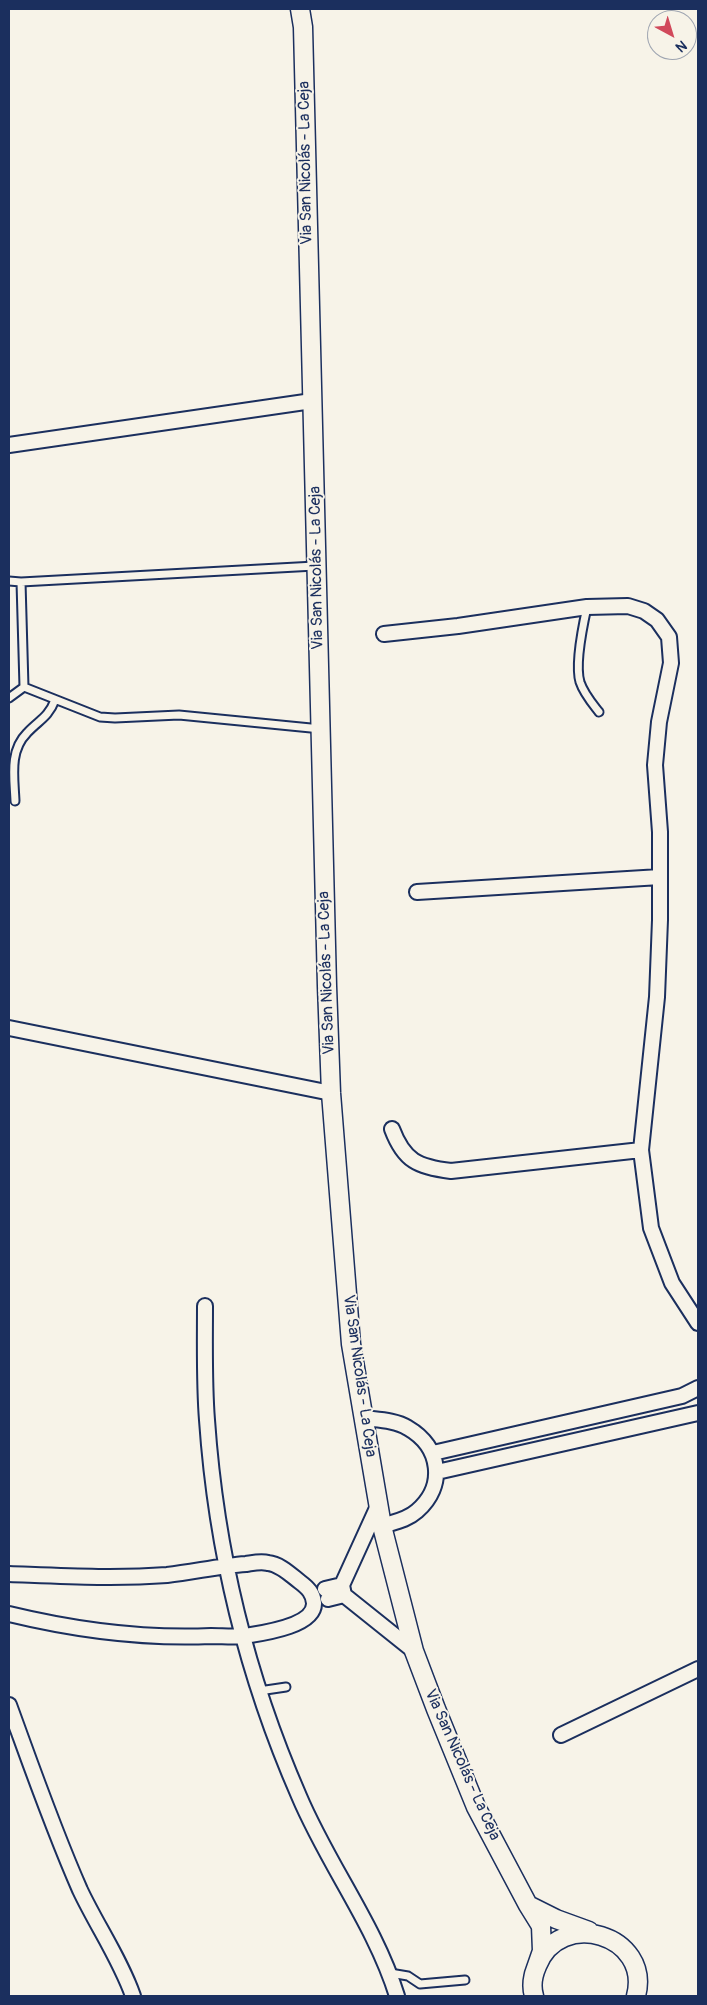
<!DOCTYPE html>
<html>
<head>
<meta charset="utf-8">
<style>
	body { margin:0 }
	#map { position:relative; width:707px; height:2005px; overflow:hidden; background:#f7f3e8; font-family:Pangolin,sans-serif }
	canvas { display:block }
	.frame { position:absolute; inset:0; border:10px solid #1b2f5e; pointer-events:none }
	.north { position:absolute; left:647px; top:10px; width:50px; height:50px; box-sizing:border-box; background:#f7f3e8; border:1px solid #9fa5b1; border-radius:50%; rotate:141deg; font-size:14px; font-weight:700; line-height:20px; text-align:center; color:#1b2f5e }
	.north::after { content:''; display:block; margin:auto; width:18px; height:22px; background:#d1495b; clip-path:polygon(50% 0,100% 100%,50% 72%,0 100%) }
</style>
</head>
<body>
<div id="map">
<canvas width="707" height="2005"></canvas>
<div class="frame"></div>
<div class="north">N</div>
</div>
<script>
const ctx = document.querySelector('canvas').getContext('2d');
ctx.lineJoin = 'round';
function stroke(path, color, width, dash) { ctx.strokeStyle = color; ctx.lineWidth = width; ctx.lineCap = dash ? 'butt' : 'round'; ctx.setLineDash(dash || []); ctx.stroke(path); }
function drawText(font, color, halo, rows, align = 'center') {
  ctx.font = font + ' Pangolin,sans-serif'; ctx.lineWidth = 4; ctx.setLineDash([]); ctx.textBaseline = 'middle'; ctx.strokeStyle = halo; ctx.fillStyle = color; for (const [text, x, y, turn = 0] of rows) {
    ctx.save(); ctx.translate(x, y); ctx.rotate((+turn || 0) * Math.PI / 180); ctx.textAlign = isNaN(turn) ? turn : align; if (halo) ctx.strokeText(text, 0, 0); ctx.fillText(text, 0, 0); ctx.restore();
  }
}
const service = new Path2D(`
	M 9,581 L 21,582 L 315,566
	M 21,582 L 24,687
	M 587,607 C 583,625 575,665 580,682 C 584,694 592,703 599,712
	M 9,698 L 24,687 L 100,717 L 115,718 L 179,715 L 321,729
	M 15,801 C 14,777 9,751 27,733 C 39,720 48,718 55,700
	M 259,1691 L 286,1687
	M 390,1973 L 408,1976 L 420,1984 L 465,1980`);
const minor = new Path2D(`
	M 9,445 L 312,401
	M 384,634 L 458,626 L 587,607 L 628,606 L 644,611 L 657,620 L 669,637 L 671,663 L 659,722 L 655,765 L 660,832 L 660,920 L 657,997 L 641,1150 L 651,1228 L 672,1283 L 698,1323
	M 417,892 L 660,877
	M 9,1028 L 331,1093
	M 392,1129 C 404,1161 418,1167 451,1171 L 641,1150
	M 205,1306 C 205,1344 204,1382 207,1420 C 216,1549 247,1677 299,1796 C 328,1865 375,1925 397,1996
	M 363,1418 C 378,1420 395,1420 408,1428 C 441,1447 446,1486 417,1511 C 407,1520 394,1522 382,1526
	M 433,1453 L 682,1396 L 698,1388
	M 437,1472 L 698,1413
	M 378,1506 L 342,1585 L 344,1595 L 414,1651
	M 9,1574 C 62,1576 114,1579 167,1575 C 194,1572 219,1566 246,1564 C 253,1563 261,1561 268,1563 C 280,1564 291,1575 300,1582 C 308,1588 313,1593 314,1603 C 315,1626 263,1633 245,1636 C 234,1637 222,1636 211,1636 C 143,1639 75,1630 9,1614
	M 325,1589 L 342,1585
	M 328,1599 L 344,1595
	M 9,1705 C 32,1768 53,1829 80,1890 C 97,1926 120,1959 133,1996
	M 561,1735 L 698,1669`);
const tertiary = new Path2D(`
	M 300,9 L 303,27 L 327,986 L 331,1093 L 351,1344 L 382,1526 L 414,1651 L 436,1709 L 476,1807 L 528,1905 L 541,1926 L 542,1951 L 534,1974
	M 528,1905 L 556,1919 L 589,1931
	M 534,1996 C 531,1986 533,1975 537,1966 C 560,1907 652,1935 636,1996`);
const streetNames = [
	["Via San Nicolás - La Ceja",306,163,-91],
	["Via San Nicolás - La Ceja",317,568,-91],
	["Via San Nicolás - La Ceja",327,973,-92],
	["Via San Nicolás - La Ceja",359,1376,82],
	["Via San Nicolás - La Ceja",462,1765,66]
];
stroke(service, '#1b2f5e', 11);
stroke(minor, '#1b2f5e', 18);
stroke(tertiary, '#1b2f5e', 21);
stroke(service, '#f7f3e8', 7);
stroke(minor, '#f7f3e8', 14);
stroke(tertiary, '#f7f3e8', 18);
drawText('16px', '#1b2f5e', '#f7f3e8', streetNames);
</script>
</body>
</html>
